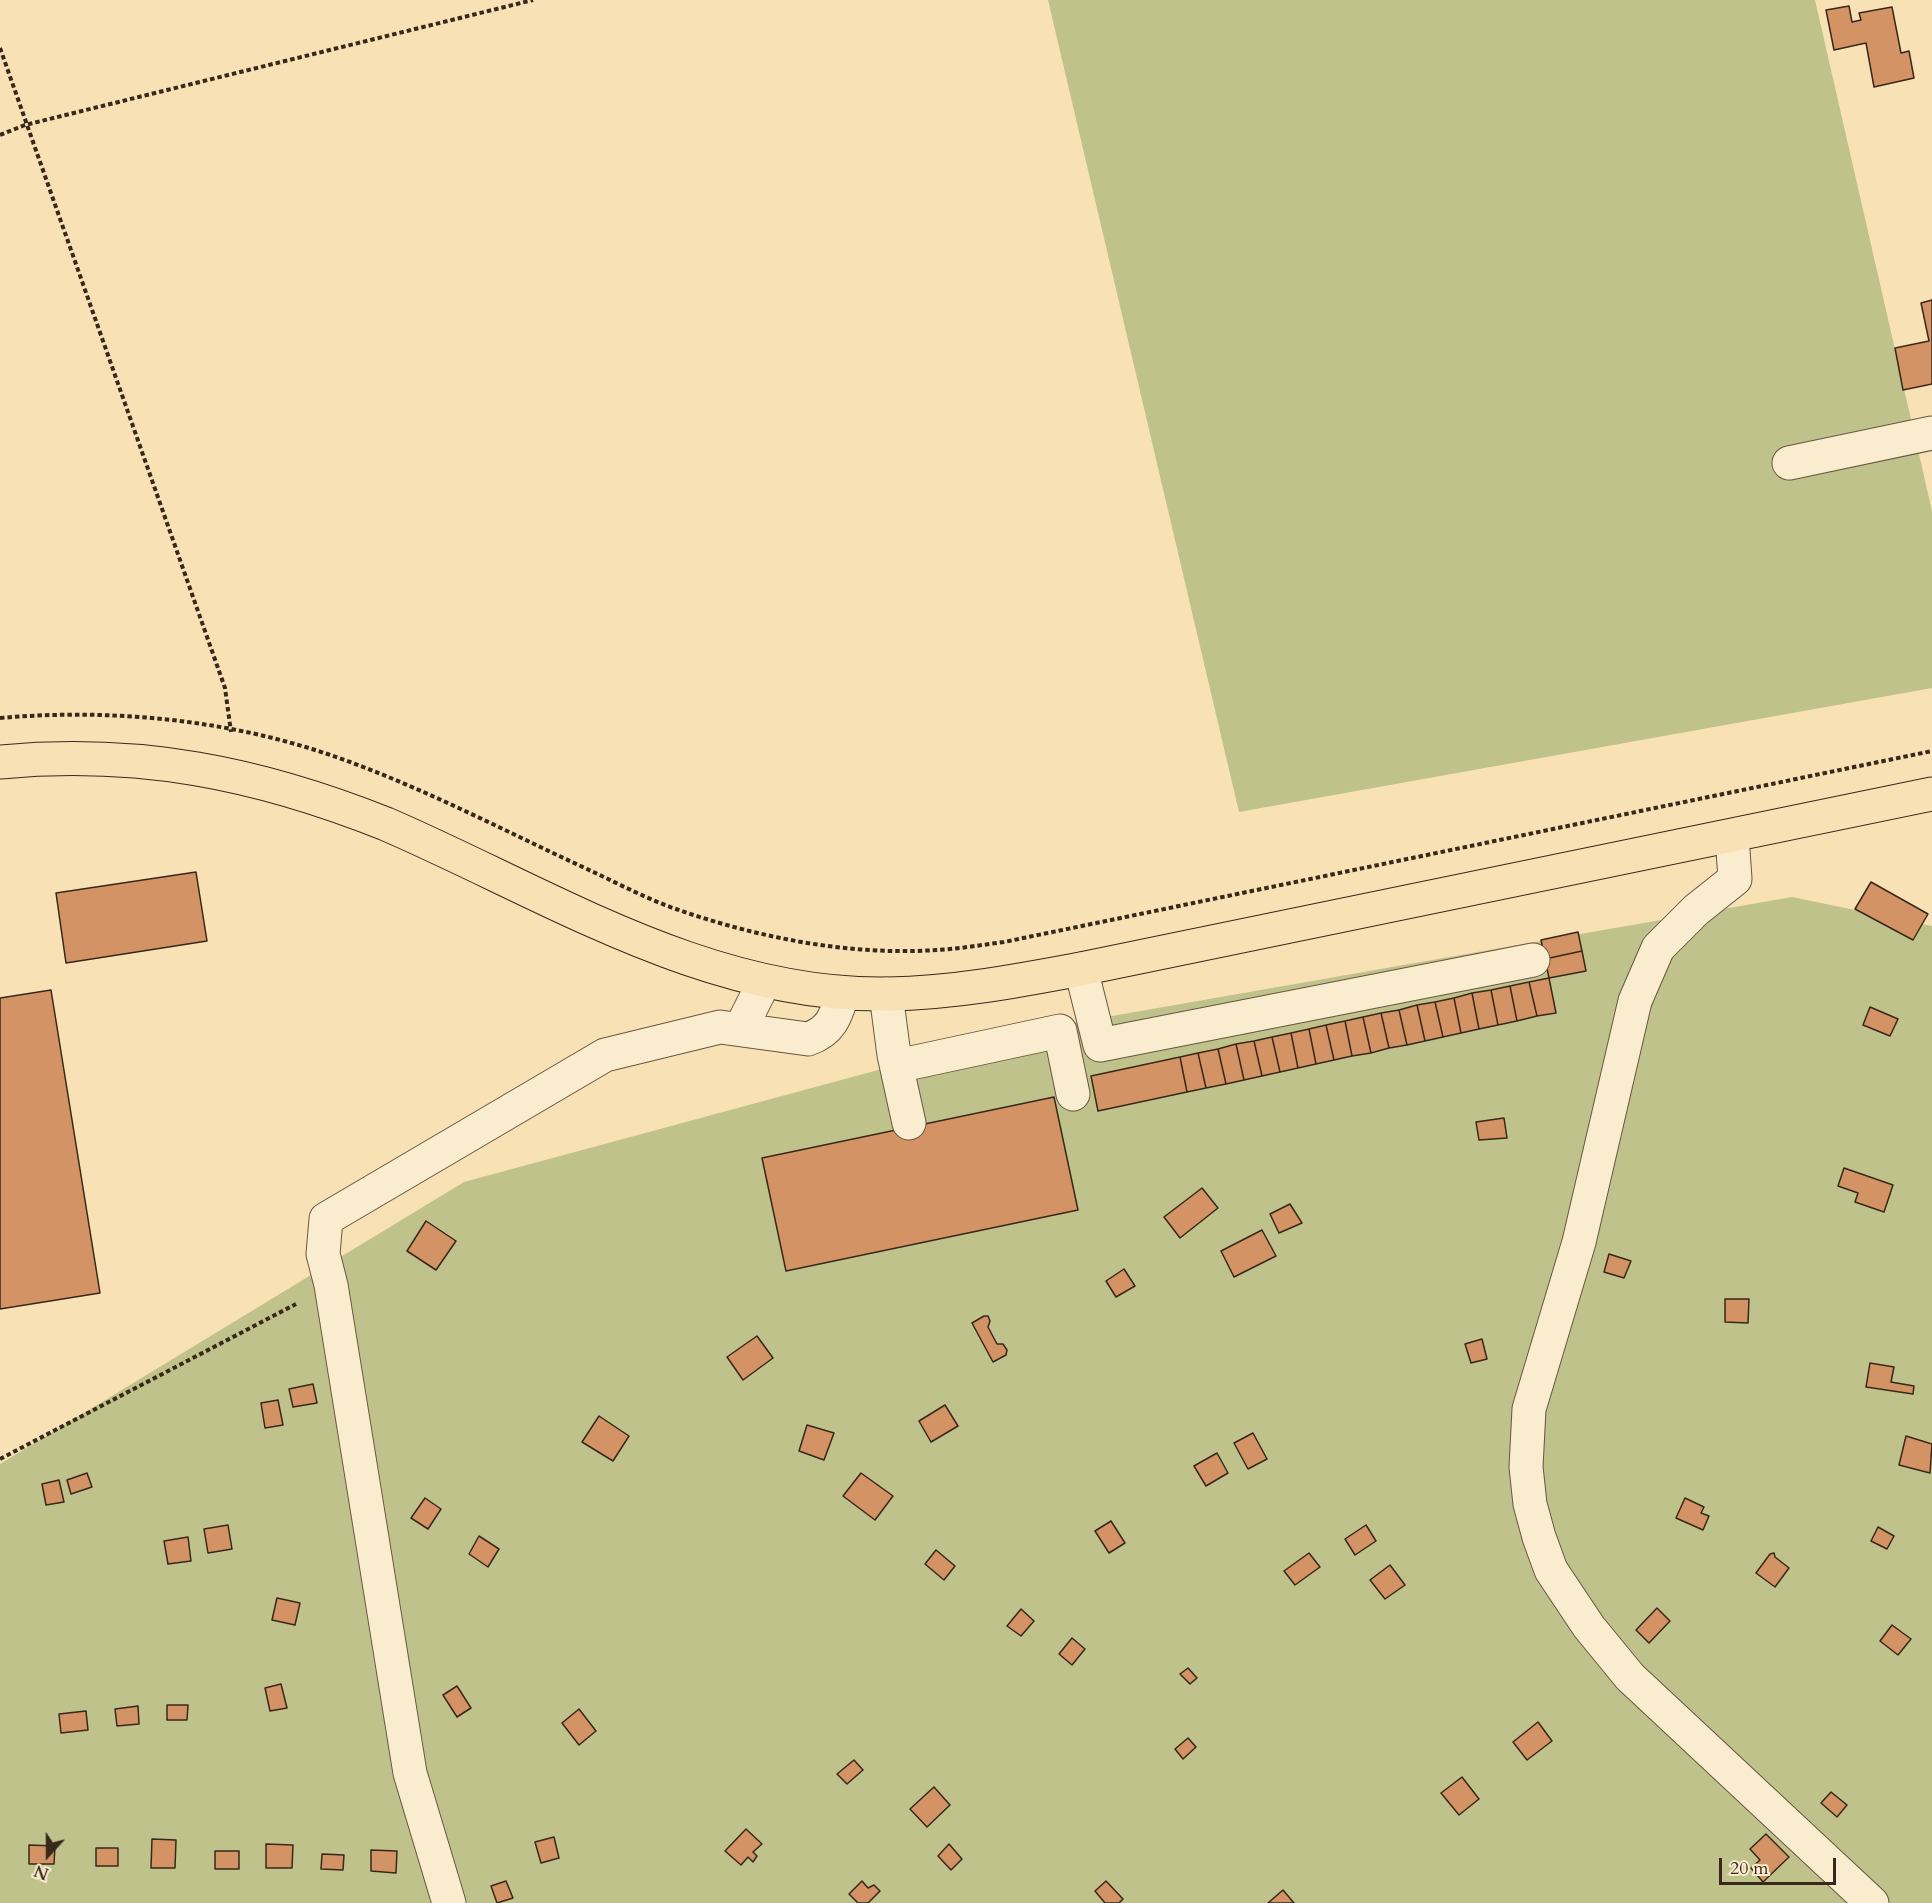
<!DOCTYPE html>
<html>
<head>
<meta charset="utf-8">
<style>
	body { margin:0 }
	#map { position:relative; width:1932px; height:1903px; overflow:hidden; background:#f8e1b5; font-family:Cardo,serif }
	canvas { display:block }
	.north { position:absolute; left:18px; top:1825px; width:60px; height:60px; -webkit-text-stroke:4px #faeccf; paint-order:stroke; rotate:201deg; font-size:16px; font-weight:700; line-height:24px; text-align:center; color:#37281b }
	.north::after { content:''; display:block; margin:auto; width:21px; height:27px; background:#37281b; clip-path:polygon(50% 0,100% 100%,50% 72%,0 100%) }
	.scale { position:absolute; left:1719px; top:1858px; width:117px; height:27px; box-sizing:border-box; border:3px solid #37281b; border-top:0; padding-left:8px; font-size:18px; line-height:21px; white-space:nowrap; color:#37281b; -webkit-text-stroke:4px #faeccf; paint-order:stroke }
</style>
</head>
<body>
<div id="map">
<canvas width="1932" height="1903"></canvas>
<div class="north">N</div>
<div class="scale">20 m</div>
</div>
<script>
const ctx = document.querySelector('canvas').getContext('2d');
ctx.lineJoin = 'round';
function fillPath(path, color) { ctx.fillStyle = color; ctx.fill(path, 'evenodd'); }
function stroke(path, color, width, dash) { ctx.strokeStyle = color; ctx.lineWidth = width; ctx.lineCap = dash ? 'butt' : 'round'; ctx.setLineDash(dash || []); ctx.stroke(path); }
const green = new Path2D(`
	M 1048,0 L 1815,0 L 1932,511 L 1932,688 L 1239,812 Z
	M 1792,897 L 1932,926 L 1932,1903 L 0,1903 L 0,1464 L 464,1182 L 1015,1033 Z`);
const building = new Path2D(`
	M 1849,6 L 1852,22 L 1861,20 L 1859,13 L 1892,7 L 1901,53 L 1909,51 L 1914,78 L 1874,87 L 1866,43 L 1834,50 L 1826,10 Z
	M 1932,300 L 1932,384 L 1903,390 L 1895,348 L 1929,341 L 1921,303 Z
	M 196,872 L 207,941 L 66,963 L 56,893 Z
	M 1871,882 L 1928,914 L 1913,940 L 1855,909 Z
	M 1578,932 L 1582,951 L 1545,959 L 1541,940 Z
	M 1582,951 L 1586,971 L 1549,978 L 1545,959 Z
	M 1549,978 L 1556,1013 L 1537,1016 L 1529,982 Z
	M 1529,982 L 1537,1016 L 1517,1021 L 1510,986 Z
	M 1510,986 L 1517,1021 L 1498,1025 L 1491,990 Z
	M 51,990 L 100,1293 L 0,1309 L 0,998 Z
	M 1491,990 L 1498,1025 L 1479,1029 L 1472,993 Z
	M 1472,993 L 1479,1029 L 1461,1033 L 1454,998 Z
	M 1454,998 L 1461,1033 L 1443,1037 L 1435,1002 Z
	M 1435,1002 L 1443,1037 L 1425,1041 L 1417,1005 Z
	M 1417,1005 L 1425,1041 L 1407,1045 L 1399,1010 Z
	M 1870,1007 L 1898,1019 L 1890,1036 L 1863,1025 Z
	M 1399,1010 L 1407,1045 L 1389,1048 L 1381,1013 Z
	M 1381,1013 L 1389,1048 L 1371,1053 L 1363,1017 Z
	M 1363,1017 L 1371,1053 L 1352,1056 L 1345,1021 Z
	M 1345,1021 L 1352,1056 L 1334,1060 L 1326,1025 Z
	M 1326,1025 L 1334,1060 L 1316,1064 L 1309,1029 Z
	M 1309,1029 L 1316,1064 L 1298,1068 L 1291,1033 Z
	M 1291,1033 L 1298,1068 L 1280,1072 L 1272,1037 Z
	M 1272,1037 L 1280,1072 L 1262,1076 L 1254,1041 Z
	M 1254,1041 L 1262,1076 L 1244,1080 L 1236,1044 Z
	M 1236,1044 L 1244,1080 L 1226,1084 L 1218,1049 Z
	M 1218,1049 L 1226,1084 L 1206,1088 L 1198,1053 Z
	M 1198,1053 L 1206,1088 L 1187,1092 L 1180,1057 Z
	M 1180,1057 L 1187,1092 L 1098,1111 L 1091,1076 Z
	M 1054,1097 L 1078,1210 L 786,1271 L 762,1158 Z
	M 1504,1118 L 1507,1138 L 1479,1140 L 1476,1122 Z
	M 1844,1168 L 1893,1185 L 1884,1212 L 1855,1202 L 1858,1193 L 1838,1186 Z
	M 1202,1188 L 1218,1208 L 1180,1238 L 1164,1217 Z
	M 1290,1204 L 1302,1223 L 1279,1233 L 1270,1214 Z
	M 426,1221 L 456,1241 L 436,1270 L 407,1251 Z
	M 1262,1230 L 1276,1256 L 1234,1277 L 1221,1251 Z
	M 1609,1254 L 1631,1261 L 1624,1278 L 1604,1272 Z
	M 1124,1269 L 1135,1286 L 1116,1297 L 1106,1281 Z
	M 1725,1299 L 1749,1299 L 1748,1323 L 1725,1322 Z
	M 984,1316 L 988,1316 L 990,1321 L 988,1327 L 997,1344 L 1003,1344 L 1007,1350 L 1006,1355 L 993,1362 L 972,1323 Z
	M 757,1336 L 773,1358 L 743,1380 L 727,1357 Z
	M 1482,1339 L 1487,1359 L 1471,1363 L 1465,1344 Z
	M 1870,1363 L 1894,1367 L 1891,1382 L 1914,1386 L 1913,1394 L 1866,1387 Z
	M 313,1384 L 317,1403 L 293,1407 L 289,1389 Z
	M 278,1400 L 283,1425 L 265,1428 L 261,1403 Z
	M 945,1405 L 958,1426 L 931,1442 L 919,1421 Z
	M 599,1416 L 629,1436 L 613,1461 L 582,1442 Z
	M 807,1425 L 834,1433 L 824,1460 L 799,1451 Z
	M 1253,1433 L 1267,1459 L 1248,1469 L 1234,1443 Z
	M 1906,1436 L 1932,1444 L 1930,1473 L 1899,1465 Z
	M 1217,1453 L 1228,1473 L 1206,1486 L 1194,1466 Z
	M 87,1473 L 92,1487 L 71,1494 L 67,1480 Z
	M 861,1473 L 893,1496 L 875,1520 L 843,1496 Z
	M 59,1480 L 64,1502 L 46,1505 L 42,1484 Z
	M 425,1498 L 441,1509 L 428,1529 L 411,1518 Z
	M 1685,1498 L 1704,1507 L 1701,1513 L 1709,1516 L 1703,1530 L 1676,1518 Z
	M 1111,1521 L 1125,1543 L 1109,1553 L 1095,1531 Z
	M 228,1525 L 232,1549 L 208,1553 L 204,1529 Z
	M 1366,1525 L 1376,1541 L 1355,1555 L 1345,1539 Z
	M 1878,1527 L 1894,1536 L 1887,1549 L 1871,1541 Z
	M 479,1536 L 499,1549 L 488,1567 L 469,1554 Z
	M 188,1537 L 191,1561 L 168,1564 L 164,1541 Z
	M 936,1550 L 955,1566 L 944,1580 L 925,1564 Z
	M 1309,1553 L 1320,1567 L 1295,1585 L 1284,1571 Z
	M 1774,1553 L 1775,1557 L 1789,1568 L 1775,1587 L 1756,1573 L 1770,1554 Z
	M 1390,1565 L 1405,1585 L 1385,1599 L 1370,1580 Z
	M 277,1598 L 300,1603 L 295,1625 L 272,1620 Z
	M 1657,1608 L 1670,1621 L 1649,1643 L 1636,1630 Z
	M 1021,1609 L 1034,1621 L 1021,1636 L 1007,1626 Z
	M 1892,1625 L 1911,1639 L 1898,1655 L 1880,1641 Z
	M 1072,1638 L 1085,1649 L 1072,1665 L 1059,1654 Z
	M 1188,1668 L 1197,1678 L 1190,1684 L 1180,1674 Z
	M 281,1684 L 287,1708 L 270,1711 L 265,1688 Z
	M 457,1686 L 471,1708 L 457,1717 L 443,1695 Z
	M 167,1705 L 188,1705 L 187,1720 L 167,1720 Z
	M 138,1706 L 139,1724 L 117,1726 L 115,1709 Z
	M 579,1709 L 596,1731 L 579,1745 L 562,1723 Z
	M 86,1711 L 88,1730 L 61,1733 L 59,1714 Z
	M 1538,1722 L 1552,1741 L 1527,1760 L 1513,1742 Z
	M 1188,1738 L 1196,1747 L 1183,1759 L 1175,1749 Z
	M 854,1760 L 863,1770 L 847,1784 L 837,1774 Z
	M 1462,1777 L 1479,1799 L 1459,1815 L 1441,1793 Z
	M 934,1787 L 950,1805 L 927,1827 L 910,1809 Z
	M 1831,1792 L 1847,1805 L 1837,1817 L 1821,1803 Z
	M 746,1829 L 762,1844 L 753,1852 L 757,1856 L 753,1862 L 748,1857 L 741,1865 L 725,1851 Z
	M 1766,1834 L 1789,1857 L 1763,1882 L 1751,1868 L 1760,1860 L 1750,1849 Z
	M 554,1837 L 559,1858 L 541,1863 L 535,1842 Z
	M 152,1839 L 176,1840 L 175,1868 L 151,1868 Z
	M 266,1844 L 293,1845 L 292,1868 L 266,1868 Z
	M 949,1844 L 962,1859 L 951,1870 L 938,1856 Z
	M 29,1845 L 55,1846 L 54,1864 L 29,1864 Z
	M 96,1848 L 118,1848 L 118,1866 L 96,1866 Z
	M 371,1850 L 397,1851 L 396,1873 L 371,1871 Z
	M 215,1851 L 239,1851 L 239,1869 L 215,1869 Z
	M 322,1854 L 344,1855 L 343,1870 L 321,1869 Z
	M 506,1881 L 513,1898 L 497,1903 L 491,1886 Z
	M 862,1881 L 868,1888 L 874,1885 L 880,1891 L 868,1903 L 858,1903 L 849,1894 Z
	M 1106,1881 L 1123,1899 L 1119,1903 L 1105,1903 L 1095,1891 Z
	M 1283,1890 L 1294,1903 L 1268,1903 Z`);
const path = new Path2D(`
	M 0,48 L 225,688 L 231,732
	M 0,135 L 25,125 L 533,0
	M 0,718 C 104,709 212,718 312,749 C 407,779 496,827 587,869 C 615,882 643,897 673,908 C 755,937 848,956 936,950 C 958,949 981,945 1004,942 L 1932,751
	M 0,1459 L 296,1304`);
const minor = new Path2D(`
	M 1789,463 L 1932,433
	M 1732,836 L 1735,879 L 1696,910 L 1658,948 L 1635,1001 L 1579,1242 L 1529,1409 L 1526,1467 L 1530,1504 L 1539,1537 L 1551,1570 L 1589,1627 L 1630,1677 L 1872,1903
	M 1081,969 L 1100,1045 L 1533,960
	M 886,994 L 894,1055 L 909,1123
	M 741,1028 L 764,982
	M 897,1066 L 1060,1031 L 1073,1094
	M 449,1903 L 410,1773 L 331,1285 L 323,1254 L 326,1219 L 605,1055 L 720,1027 L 808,1039 C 832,1031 836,1015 843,993`);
const major = new Path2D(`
	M 0,762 C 139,749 258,773 386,824 C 548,894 706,997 888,994 C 953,993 1017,981 1081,969 L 1932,794`);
fillPath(green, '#c0c28b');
fillPath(building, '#d39364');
stroke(building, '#37281b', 1.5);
stroke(minor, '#675642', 35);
stroke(major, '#37281b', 35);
stroke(path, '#37281b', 4, [4.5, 3]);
stroke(minor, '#faeccf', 33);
stroke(major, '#f8e1b5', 33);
</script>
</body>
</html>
